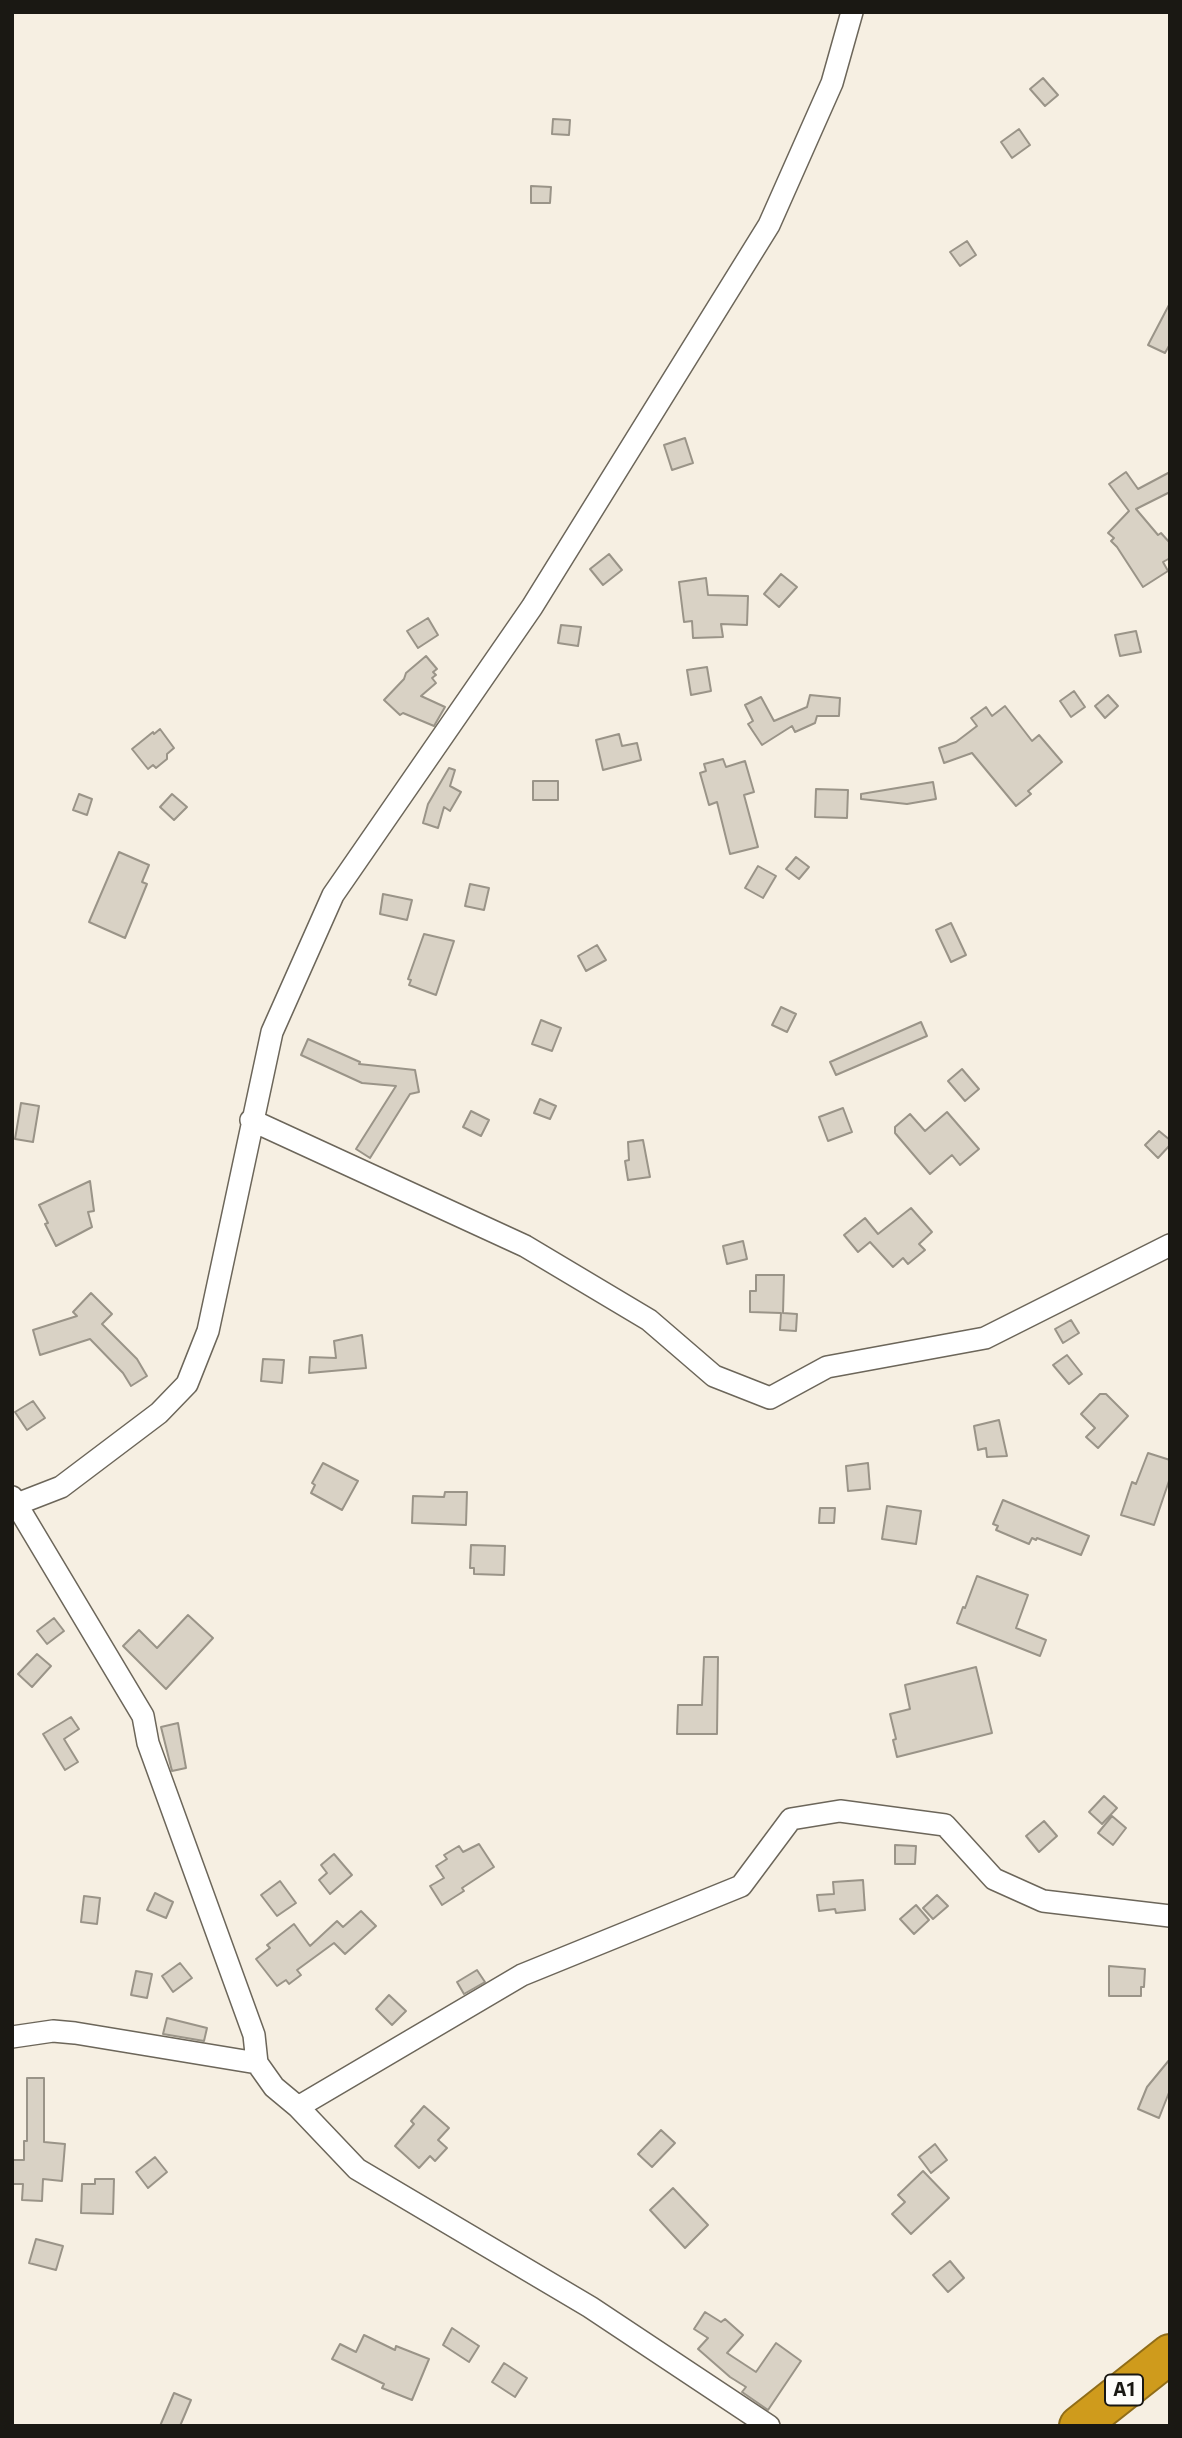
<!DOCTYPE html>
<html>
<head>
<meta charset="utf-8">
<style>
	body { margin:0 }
	#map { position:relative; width:1182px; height:2438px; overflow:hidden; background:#f6efe2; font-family:Commissioner,sans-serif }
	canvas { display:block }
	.frame { position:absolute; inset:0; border:14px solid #1a1813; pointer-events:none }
</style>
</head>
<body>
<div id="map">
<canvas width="1182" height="2438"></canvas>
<div class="frame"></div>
</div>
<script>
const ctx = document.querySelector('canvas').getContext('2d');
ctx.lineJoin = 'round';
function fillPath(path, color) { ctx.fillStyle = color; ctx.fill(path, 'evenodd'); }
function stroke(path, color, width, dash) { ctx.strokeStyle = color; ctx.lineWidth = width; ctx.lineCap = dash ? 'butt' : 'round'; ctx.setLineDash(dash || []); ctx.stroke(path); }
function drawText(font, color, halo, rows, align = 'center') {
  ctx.font = font + ' Commissioner,sans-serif'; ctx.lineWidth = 5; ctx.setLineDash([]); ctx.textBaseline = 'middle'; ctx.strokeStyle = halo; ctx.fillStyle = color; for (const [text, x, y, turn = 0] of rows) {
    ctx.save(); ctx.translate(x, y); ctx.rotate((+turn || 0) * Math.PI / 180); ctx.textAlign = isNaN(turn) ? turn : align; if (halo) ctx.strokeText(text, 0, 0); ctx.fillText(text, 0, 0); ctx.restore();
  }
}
const building = new Path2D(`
	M 1043,78 L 1058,95 L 1045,106 L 1030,89 Z
	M 553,119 L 570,120 L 569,135 L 552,134 Z
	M 1019,129 L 1030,145 L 1012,158 L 1001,142 Z
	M 531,186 L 551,187 L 550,203 L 531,203 Z
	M 967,241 L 976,255 L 960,266 L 950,252 Z
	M 1170,303 L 1170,344 L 1165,353 L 1148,345 Z
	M 685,438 L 693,463 L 672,470 L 664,445 Z
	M 1126,472 L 1138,489 L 1170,472 L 1170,492 L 1136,509 L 1158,535 L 1161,533 L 1170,543 L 1170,558 L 1163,562 L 1168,571 L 1143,587 L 1117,547 L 1111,541 L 1114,538 L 1108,533 L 1129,511 L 1109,484 Z
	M 609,554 L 622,570 L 603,585 L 590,569 Z
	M 781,574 L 797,587 L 779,607 L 764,594 Z
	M 706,578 L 708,595 L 748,596 L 747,625 L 721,624 L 723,637 L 693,638 L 692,621 L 684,622 L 679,582 Z
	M 428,618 L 438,635 L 418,648 L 407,631 Z
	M 561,625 L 581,627 L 578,646 L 558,643 Z
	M 1136,631 L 1141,652 L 1120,656 L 1115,635 Z
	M 426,656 L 437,669 L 433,672 L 436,675 L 432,678 L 436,683 L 421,696 L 445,707 L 434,726 L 403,713 L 400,715 L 384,700 L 404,679 L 406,673 Z
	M 707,667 L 711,691 L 691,695 L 687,670 Z
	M 1074,691 L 1085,707 L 1071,717 L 1060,701 Z
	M 810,695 L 840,698 L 839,716 L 817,716 L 815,723 L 795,732 L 792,726 L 762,745 L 748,724 L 753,721 L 745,705 L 761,697 L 774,721 L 807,707 Z
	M 1108,695 L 1118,706 L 1105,718 L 1095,706 Z
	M 1005,706 L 1032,741 L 1039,735 L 1062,762 L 1028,791 L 1031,794 L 1016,806 L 972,753 L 944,763 L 939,748 L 956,742 L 977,726 L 971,718 L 986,707 L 992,716 Z
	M 160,729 L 174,748 L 167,754 L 167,759 L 156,768 L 153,765 L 148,769 L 132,749 L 153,732 L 154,734 Z
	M 619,734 L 622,746 L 637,743 L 641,760 L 603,770 L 596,740 Z
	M 723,759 L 726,767 L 745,761 L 754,792 L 744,795 L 758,847 L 730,854 L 717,802 L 709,805 L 700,773 L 706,771 L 704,764 Z
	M 449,768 L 455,770 L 450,786 L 461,792 L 450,811 L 444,807 L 438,828 L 423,823 L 428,804 Z
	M 533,781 L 558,781 L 558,800 L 533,800 Z
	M 933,782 L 936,799 L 907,804 L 861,799 L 861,794 Z
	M 816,789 L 848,790 L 847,818 L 815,817 Z
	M 79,794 L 92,799 L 87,815 L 73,810 Z
	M 172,794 L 187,807 L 174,820 L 160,807 Z
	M 119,852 L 149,865 L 142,882 L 147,884 L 125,938 L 89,922 Z
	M 796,857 L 809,867 L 799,879 L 786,869 Z
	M 758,866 L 776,876 L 763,898 L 745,888 Z
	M 470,884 L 489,888 L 484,910 L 465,906 Z
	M 383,894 L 412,900 L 407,920 L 380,914 Z
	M 951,923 L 966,955 L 951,962 L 936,930 Z
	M 424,934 L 454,941 L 436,995 L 409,985 L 411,980 L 408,979 Z
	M 597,945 L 606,960 L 586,971 L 578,956 Z
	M 781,1007 L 796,1014 L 787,1032 L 772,1025 Z
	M 541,1020 L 561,1028 L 552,1051 L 532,1044 Z
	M 921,1022 L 927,1036 L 836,1075 L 830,1062 Z
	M 308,1039 L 360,1062 L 359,1064 L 415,1070 L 419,1092 L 410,1094 L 370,1158 L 356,1149 L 396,1086 L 362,1083 L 301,1055 Z
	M 962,1069 L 979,1089 L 965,1101 L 948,1081 Z
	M 540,1099 L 556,1106 L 550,1119 L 534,1113 Z
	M 21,1103 L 39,1106 L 33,1142 L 15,1139 Z
	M 843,1108 L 852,1132 L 828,1141 L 819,1117 Z
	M 471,1111 L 489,1120 L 481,1136 L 463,1127 Z
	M 947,1112 L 979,1149 L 960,1165 L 952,1155 L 930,1174 L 895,1133 L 895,1127 L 910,1114 L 925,1131 Z
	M 1159,1131 L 1170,1140 L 1170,1145 L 1158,1158 L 1145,1145 Z
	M 643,1140 L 650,1177 L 628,1180 L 625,1161 L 629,1160 L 628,1142 Z
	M 90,1181 L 94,1211 L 88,1212 L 92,1227 L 56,1246 L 45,1224 L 48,1223 L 39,1205 Z
	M 911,1208 L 932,1232 L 919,1244 L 925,1250 L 908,1264 L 903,1258 L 893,1267 L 870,1242 L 858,1252 L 844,1235 L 865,1218 L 878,1234 Z
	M 743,1241 L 747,1259 L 727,1264 L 723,1246 Z
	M 756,1275 L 784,1275 L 783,1313 L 797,1314 L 796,1331 L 780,1330 L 781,1313 L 750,1312 L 750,1291 L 756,1291 Z
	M 91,1293 L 112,1314 L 102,1324 L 137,1359 L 147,1376 L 131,1386 L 123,1373 L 90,1339 L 40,1355 L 33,1330 L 77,1316 L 73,1312 Z
	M 1071,1320 L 1079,1333 L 1063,1343 L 1055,1329 Z
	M 362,1335 L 366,1368 L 309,1373 L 310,1357 L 336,1358 L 334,1341 Z
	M 1067,1355 L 1082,1374 L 1069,1384 L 1053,1365 Z
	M 263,1359 L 284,1360 L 282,1383 L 261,1381 Z
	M 1100,1394 L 1106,1394 L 1128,1416 L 1098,1448 L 1086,1437 L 1095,1428 L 1081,1414 Z
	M 33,1401 L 45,1418 L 27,1430 L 15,1412 Z
	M 999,1420 L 1007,1456 L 987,1457 L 986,1448 L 978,1450 L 974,1426 Z
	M 1148,1453 L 1170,1460 L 1170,1478 L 1154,1525 L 1121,1515 L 1132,1482 L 1136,1484 Z
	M 323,1463 L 358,1481 L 342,1510 L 311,1493 L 315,1485 L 312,1483 Z
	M 868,1463 L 870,1489 L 848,1491 L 846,1466 Z
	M 445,1492 L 467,1492 L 466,1525 L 412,1523 L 413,1496 L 444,1497 Z
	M 1003,1500 L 1089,1536 L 1081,1555 L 1037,1538 L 1036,1540 L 1032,1538 L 1029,1544 L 996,1530 L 998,1526 L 993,1524 Z
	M 887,1506 L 921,1511 L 916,1544 L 882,1539 Z
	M 820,1508 L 835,1508 L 834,1523 L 819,1523 Z
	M 471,1545 L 505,1546 L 504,1575 L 474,1574 L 474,1568 L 470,1568 Z
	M 977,1576 L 1028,1595 L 1016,1628 L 1046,1640 L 1040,1656 L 957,1623 L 963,1607 L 965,1608 Z
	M 188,1615 L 213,1638 L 166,1689 L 123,1646 L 139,1630 L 157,1648 Z
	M 54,1618 L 64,1631 L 47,1644 L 37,1631 Z
	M 37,1654 L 51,1666 L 32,1687 L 18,1674 Z
	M 704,1657 L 718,1657 L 717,1734 L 677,1734 L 678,1705 L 702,1705 Z
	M 976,1667 L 992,1733 L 897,1757 L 893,1740 L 896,1739 L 890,1714 L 910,1709 L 905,1685 Z
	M 71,1717 L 79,1729 L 64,1739 L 78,1762 L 65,1770 L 43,1734 Z
	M 178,1723 L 186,1768 L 172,1771 L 161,1727 Z
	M 1104,1796 L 1117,1808 L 1102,1824 L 1089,1812 Z
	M 1112,1816 L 1126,1828 L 1113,1845 L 1098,1833 Z
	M 1044,1821 L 1057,1836 L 1039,1852 L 1026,1836 Z
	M 479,1844 L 494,1867 L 462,1888 L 464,1891 L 442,1905 L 430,1886 L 444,1878 L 436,1866 L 447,1859 L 444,1855 L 459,1846 L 463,1852 Z
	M 895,1845 L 916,1846 L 915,1864 L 895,1864 Z
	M 334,1854 L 352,1875 L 330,1894 L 319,1880 L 327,1873 L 321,1865 Z
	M 863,1880 L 865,1910 L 836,1913 L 835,1909 L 819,1911 L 817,1895 L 834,1894 L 833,1882 Z
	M 280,1881 L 296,1903 L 277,1916 L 261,1895 Z
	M 155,1893 L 173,1902 L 166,1918 L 147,1910 Z
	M 937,1895 L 948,1906 L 933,1919 L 923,1908 Z
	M 84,1896 L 100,1898 L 97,1924 L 81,1922 Z
	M 916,1905 L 929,1920 L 914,1934 L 900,1919 Z
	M 361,1911 L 376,1926 L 345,1954 L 334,1943 L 297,1970 L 301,1975 L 289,1984 L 286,1980 L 277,1986 L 256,1959 L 270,1948 L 267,1945 L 294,1924 L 310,1946 L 337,1921 L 343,1927 Z
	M 180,1963 L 192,1978 L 173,1992 L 162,1976 Z
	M 1109,1966 L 1145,1969 L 1144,1987 L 1141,1987 L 1141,1996 L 1109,1996 Z
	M 477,1970 L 485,1982 L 464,1994 L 457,1982 Z
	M 136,1971 L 152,1974 L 147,1998 L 131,1995 Z
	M 389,1995 L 406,2011 L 392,2025 L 376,2009 Z
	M 167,2018 L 207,2028 L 204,2041 L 163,2034 Z
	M 1170,2059 L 1170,2090 L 1159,2118 L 1138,2109 L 1147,2087 Z
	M 27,2078 L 44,2078 L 44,2142 L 65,2144 L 62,2181 L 43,2179 L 42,2201 L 22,2200 L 23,2184 L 12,2184 L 12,2160 L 24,2160 L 24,2141 L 27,2141 Z
	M 424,2106 L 449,2128 L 438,2140 L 447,2148 L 435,2161 L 430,2156 L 419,2168 L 395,2146 L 414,2124 L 411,2121 Z
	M 661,2130 L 675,2143 L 652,2167 L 638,2154 Z
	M 935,2144 L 947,2160 L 931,2173 L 919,2157 Z
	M 155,2157 L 167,2172 L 148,2188 L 136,2172 Z
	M 923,2171 L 949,2198 L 911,2234 L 892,2214 L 905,2202 L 898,2195 Z
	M 95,2179 L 114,2179 L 113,2214 L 81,2213 L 82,2184 L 95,2184 Z
	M 673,2188 L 708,2225 L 685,2248 L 650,2210 Z
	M 36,2239 L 63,2246 L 56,2270 L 29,2263 Z
	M 950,2261 L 964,2278 L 948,2292 L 933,2275 Z
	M 705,2312 L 721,2322 L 725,2319 L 743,2335 L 727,2353 L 756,2372 L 776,2343 L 801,2361 L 768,2410 L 742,2392 L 746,2387 L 730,2377 L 698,2349 L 708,2338 L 694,2329 Z
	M 452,2328 L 479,2346 L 469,2362 L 443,2345 Z
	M 364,2335 L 395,2350 L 396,2346 L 429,2359 L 412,2400 L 382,2388 L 384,2384 L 332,2359 L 340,2344 L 356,2352 Z
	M 504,2363 L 527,2378 L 515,2397 L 492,2382 Z
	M 174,2393 L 191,2400 L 180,2426 L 160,2426 Z`);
const street = new Path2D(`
	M 251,1120 L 525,1246 L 649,1320 L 714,1376 L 770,1398 L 827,1367 L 985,1338 L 1170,1245
	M 12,1497 L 143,1716 L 148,1743 L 254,2035 L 257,2063 L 274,2087 L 298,2107 L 357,2169 L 590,2307 L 769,2426
	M 12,1506 L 61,1487 L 159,1413 L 187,1384 L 208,1331 L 272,1032 L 333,895 L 532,607 L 769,225 L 832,83 L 852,12
	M 12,2037 L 53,2031 L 75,2033 L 257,2063
	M 298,2107 L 522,1975 L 741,1886 L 791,1819 L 840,1811 L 945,1825 L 994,1879 L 1043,1901 L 1170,1916`);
const highway = new Path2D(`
	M 1079,2426 L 1170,2354`);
const shields = [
	[1124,2390,38]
];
const shieldNames = [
	["A1",1124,2390]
];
fillPath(building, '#d9d2c5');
stroke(building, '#9a9488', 2);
stroke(street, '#6c665a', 24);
stroke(highway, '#906d19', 42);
stroke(street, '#fff', 21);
stroke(highway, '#cf9b1c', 38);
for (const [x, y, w] of shields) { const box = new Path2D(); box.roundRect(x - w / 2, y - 15.5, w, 31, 5); ctx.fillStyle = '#fefdfa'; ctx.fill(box); stroke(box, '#1a1813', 2); }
drawText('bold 19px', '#1a1813', null, shieldNames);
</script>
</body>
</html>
